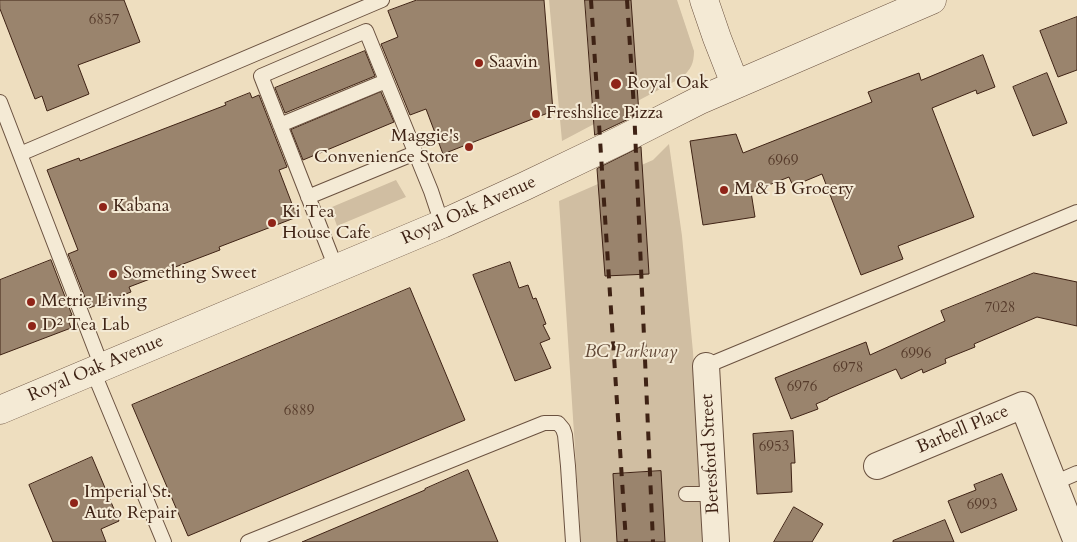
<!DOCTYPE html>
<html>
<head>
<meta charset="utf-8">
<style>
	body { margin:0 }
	canvas { display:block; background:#eedebf }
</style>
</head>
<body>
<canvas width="1077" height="542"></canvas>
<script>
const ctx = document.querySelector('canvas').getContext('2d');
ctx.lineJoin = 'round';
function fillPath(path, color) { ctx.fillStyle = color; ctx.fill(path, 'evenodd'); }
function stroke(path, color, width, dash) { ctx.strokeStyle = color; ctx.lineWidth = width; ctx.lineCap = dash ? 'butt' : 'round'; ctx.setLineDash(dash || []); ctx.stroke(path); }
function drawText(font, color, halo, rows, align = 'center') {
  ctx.font = font + ' Cardo,serif'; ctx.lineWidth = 4; ctx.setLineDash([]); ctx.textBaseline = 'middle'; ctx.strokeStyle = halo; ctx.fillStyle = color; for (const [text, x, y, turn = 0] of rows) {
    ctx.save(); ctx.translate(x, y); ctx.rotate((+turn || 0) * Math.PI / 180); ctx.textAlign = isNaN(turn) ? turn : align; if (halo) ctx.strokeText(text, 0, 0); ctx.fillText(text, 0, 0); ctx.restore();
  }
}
const green = new Path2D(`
	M 549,0 L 677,0 L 694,51 C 694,63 691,70 681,78 L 562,141 Z
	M 669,144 L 682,236 L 693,352 L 705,542 L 581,542 L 559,201 L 653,160 Z
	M 396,180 L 406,197 L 337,226 L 331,209 L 332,207 Z`);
const building = new Path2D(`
	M 0,0 L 124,0 L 140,42 L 78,65 L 89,94 L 47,111 L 42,96 L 35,99 L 0,9 Z
	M 417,0 L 544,0 L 553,111 L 443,154 L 426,109 L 410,115 L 381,44 L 398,37 L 388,11 Z
	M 585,0 L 631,0 L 639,114 L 595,135 Z
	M 1077,17 L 1077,70 L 1058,77 L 1040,31 Z
	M 365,51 L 375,76 L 285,113 L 275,88 Z
	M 983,55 L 995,87 L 977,94 L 976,90 L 932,108 L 974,217 L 898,246 L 903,259 L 861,275 L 822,174 L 793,186 L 789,177 L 751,192 L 755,217 L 703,225 L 690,141 L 736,134 L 743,153 L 872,102 L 868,92 L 919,73 L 921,80 Z
	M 1047,73 L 1067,123 L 1033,136 L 1013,87 Z
	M 381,92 L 394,122 L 303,160 L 291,130 Z
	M 250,93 L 252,98 L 259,95 L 287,167 L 279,170 L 297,217 L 219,247 L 220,250 L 170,269 L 171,271 L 129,287 L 131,292 L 89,308 L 68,254 L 78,250 L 47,170 L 79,158 L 80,161 L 226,105 L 225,103 Z
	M 641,147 L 649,274 L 605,276 L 597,169 Z
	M 51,260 L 72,315 L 67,317 L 71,328 L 0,355 L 0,280 Z
	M 510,262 L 519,288 L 528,285 L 533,299 L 536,298 L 546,324 L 543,325 L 550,339 L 540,343 L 551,368 L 515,381 L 473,275 Z
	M 1034,273 L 1077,282 L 1077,326 L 1037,317 L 974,344 L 975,347 L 945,359 L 946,363 L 923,373 L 922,369 L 901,379 L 896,369 L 828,398 L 828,399 L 816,404 L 818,409 L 791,419 L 775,378 L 866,342 L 870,355 L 945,321 L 941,311 Z
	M 410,288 L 465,420 L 188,536 L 132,405 Z
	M 793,431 L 795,463 L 791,463 L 792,492 L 757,494 L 753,434 Z
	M 92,457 L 119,521 L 101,529 L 106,542 L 53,542 L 29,485 Z
	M 468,470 L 498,542 L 302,542 L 425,490 L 425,489 Z
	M 661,471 L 665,542 L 617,542 L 613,474 Z
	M 1002,474 L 1017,510 L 961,533 L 948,501 L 976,490 L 974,485 Z
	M 794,507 L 823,524 L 812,542 L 774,542 Z
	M 945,520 L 954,542 L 893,542 L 893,541 Z`);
const service = new Path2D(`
	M 0,102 L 102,367
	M 280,125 L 386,81
	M 20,154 L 382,0
	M 308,197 L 415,153
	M 336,268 L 261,76 L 366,31 L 431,191 L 442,224
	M 706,366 L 1077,212
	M 93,371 L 164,542
	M 1054,483 L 1077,473
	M 686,494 L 714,494
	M 248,542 L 544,423 L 558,423 L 563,429 L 565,435 L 568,466 L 573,542`);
const minor = new Path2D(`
	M 706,366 L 716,542
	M 877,466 L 1023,405 L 1077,542`);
const tertiary = new Path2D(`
	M 704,0 L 717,38 L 735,84
	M 0,410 L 442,224 L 525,186 L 621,140 L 698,101 L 932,0`);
const rail = new Path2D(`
	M 591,0 L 626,542
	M 627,0 L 634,108 L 653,542`);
const markers = [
	[479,63,5,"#8f2418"],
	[616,84,6,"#8f2418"],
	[536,114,5,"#8f2418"],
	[469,147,5,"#8f2418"],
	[724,190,5,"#8f2418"],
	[103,207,5,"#8f2418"],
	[272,223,5,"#8f2418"],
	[113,274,5,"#8f2418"],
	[31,302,5,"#8f2418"],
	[32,326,5,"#8f2418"],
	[74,503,5,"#8f2418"]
];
const numberNames = [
	["6857",104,21],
	["6969",783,162],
	["7028",1000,309],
	["6996",916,355],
	["6978",848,369],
	["6976",802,388],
	["6889",299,412],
	["6953",774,448],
	["6993",982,506]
];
const poiNames = [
	["Saavin",489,63],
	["Royal Oak",627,84],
	["Freshslice Pizza",546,114],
	["Maggie's",459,137,"right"],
	["Convenience Store",459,158,"right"],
	["M & B Grocery",734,190],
	["Kabana",113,207],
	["Ki Tea",282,213],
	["House Cafe",282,234],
	["Something Sweet",123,274],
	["Metric Living",41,302],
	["D² Tea Lab",42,326],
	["Imperial St.",84,493],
	["Auto Repair",84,514]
];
const streetNames = [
	["Royal Oak Avenue",469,211,-24],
	["Royal Oak Avenue",96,369,-23],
	["Barbell Place",963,430,-23],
	["Beresford Street",711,454,-93]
];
const parkNames = [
	["BC Parkway",631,353]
];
fillPath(green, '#d0bea2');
fillPath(building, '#9a846d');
stroke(building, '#3f2315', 1);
stroke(service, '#6b5240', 16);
stroke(minor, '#6b5240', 28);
stroke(tertiary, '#6b5240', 29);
stroke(service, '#f4ead5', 14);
stroke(minor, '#f4ead5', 26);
stroke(tertiary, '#f4ead5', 28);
stroke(rail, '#3f2315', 4, [9, 9]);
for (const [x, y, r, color] of markers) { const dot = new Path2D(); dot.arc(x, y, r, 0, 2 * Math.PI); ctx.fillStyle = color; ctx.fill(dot); stroke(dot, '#f4ead5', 2); }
drawText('15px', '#563b2b', null, numberNames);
drawText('18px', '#3f2315', '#f4ead5', poiNames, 'left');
drawText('18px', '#3f2315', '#f4ead5', streetNames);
drawText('italic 18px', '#634a38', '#f4ead5', parkNames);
</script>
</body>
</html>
